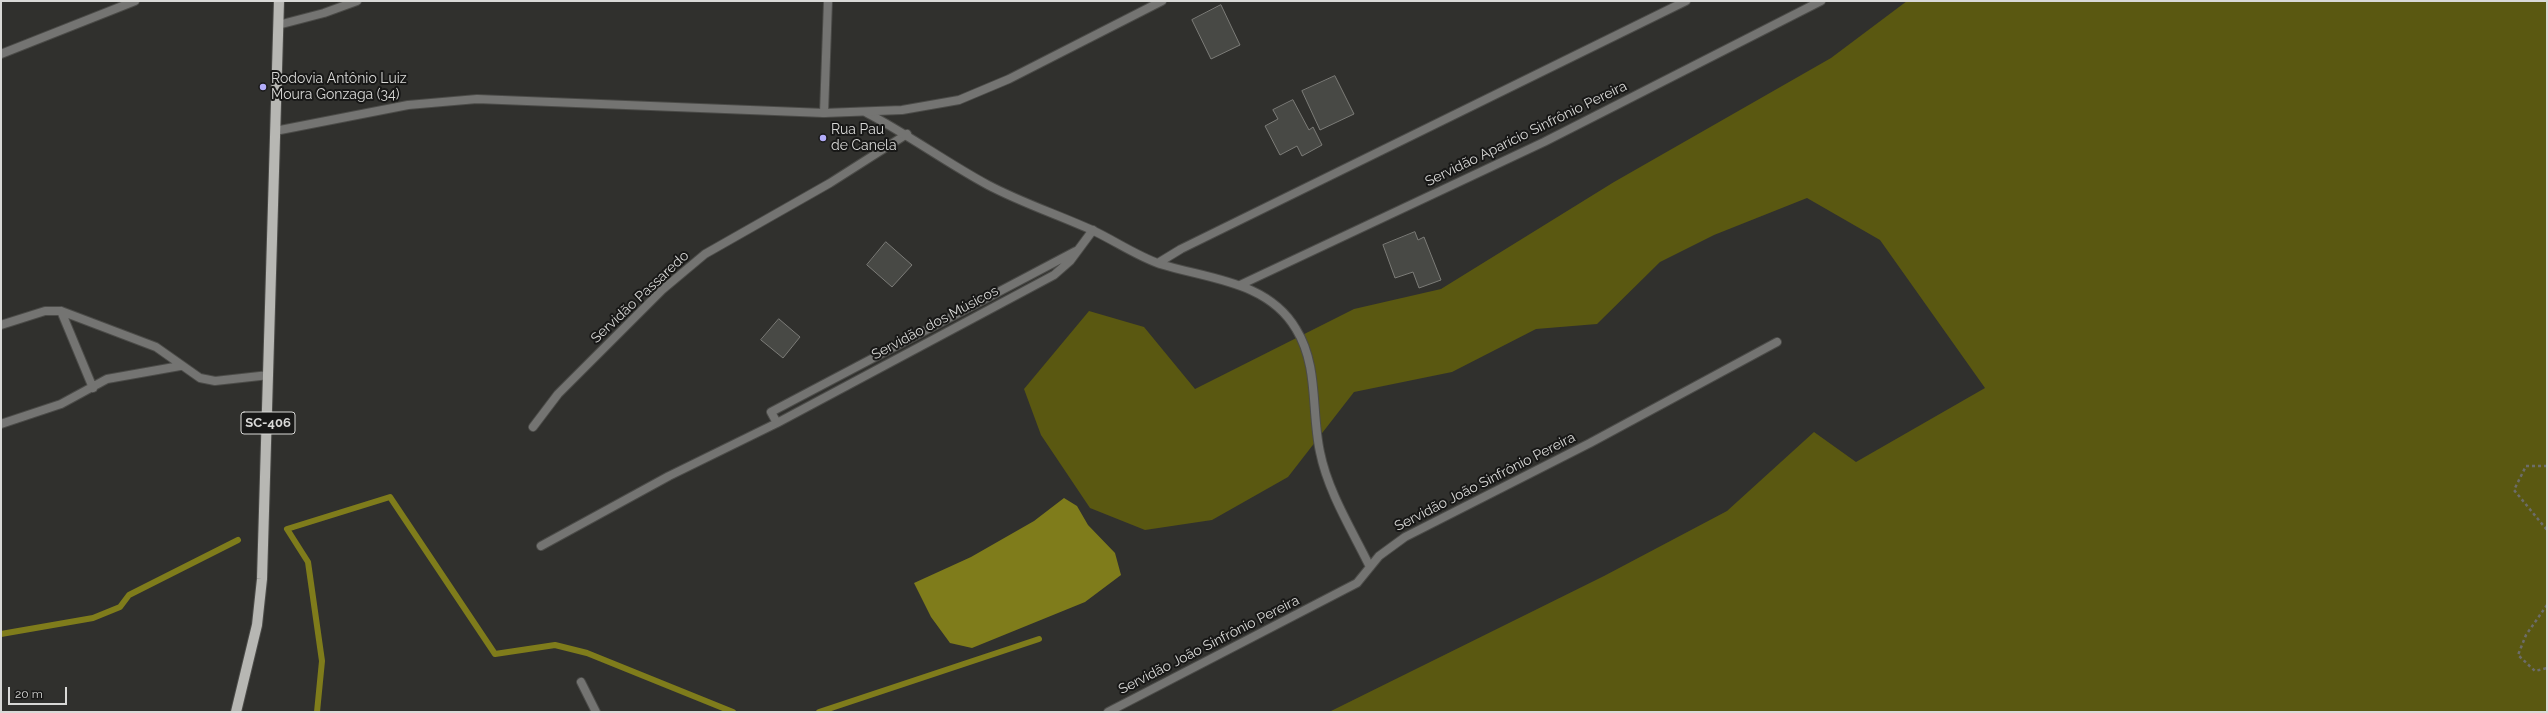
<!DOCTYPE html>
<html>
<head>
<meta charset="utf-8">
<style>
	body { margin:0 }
	#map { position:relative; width:2548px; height:713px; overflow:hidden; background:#30302d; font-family:Raleway,sans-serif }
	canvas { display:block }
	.frame { position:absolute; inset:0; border:2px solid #d9d9d7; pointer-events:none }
	.scale { position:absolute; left:8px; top:687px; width:59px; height:18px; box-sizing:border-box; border:2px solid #d9d9d7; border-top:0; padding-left:5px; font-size:12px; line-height:14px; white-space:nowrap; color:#d9d9d7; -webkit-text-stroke:3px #181817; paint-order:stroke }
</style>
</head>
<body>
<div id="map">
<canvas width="2548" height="713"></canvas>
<div class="frame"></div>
<div class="scale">20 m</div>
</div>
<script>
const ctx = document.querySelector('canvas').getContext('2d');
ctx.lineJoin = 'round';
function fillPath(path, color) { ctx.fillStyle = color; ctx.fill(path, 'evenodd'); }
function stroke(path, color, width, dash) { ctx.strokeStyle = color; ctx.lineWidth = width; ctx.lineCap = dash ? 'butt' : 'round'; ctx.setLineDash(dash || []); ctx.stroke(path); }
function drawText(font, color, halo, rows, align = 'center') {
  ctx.font = font + ' Raleway,sans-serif'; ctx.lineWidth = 4; ctx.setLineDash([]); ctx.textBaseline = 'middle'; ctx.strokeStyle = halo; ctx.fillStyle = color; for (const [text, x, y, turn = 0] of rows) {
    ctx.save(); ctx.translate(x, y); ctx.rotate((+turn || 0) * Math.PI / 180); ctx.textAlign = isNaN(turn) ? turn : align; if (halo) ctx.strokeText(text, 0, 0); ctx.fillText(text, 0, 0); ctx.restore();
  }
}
const green = new Path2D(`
	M 1907,1 L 2547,1 L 2547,712 L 1329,712 L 1604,576 L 1727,511 L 1814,432 L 1856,462 L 1985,388 L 1880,240 L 1807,198 L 1714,235 L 1660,262 L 1597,324 L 1536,329 L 1452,372 L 1354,392 L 1288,477 L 1212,520 L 1145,530 L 1090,508 L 1041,435 L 1024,389 L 1089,311 L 1144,327 L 1195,389 L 1354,309 L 1441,289 L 1614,182 L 1831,58 Z`);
const water = new Path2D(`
	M 1064,498 L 1077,506 L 1088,525 L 1115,553 L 1121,575 L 1085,602 L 972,648 L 950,643 L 931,617 L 914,583 L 971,557 L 1034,521 Z`);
const stream = new Path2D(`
	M 1,634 L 93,618 L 120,607 L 129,595 L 238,540
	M 317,712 L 322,661 L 308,562 L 287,529 L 390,497 L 495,654 L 555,645 L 587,653 L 733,712
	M 819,712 L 1039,639`);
const building = new Path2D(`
	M 1221,5 L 1240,45 L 1211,59 L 1192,20 Z
	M 1335,76 L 1354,114 L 1320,130 L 1302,91 Z
	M 1293,100 L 1309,130 L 1313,127 L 1322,145 L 1302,156 L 1297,146 L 1280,155 L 1265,126 L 1278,119 L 1273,110 Z
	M 1415,232 L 1418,240 L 1424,237 L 1441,280 L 1419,288 L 1413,272 L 1395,278 L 1383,245 Z
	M 886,242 L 912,265 L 892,287 L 867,265 Z
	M 779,319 L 800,337 L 783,358 L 761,340 Z`);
const path = new Path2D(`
	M 2547,466 L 2526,466 L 2514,490 L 2547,530
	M 2547,605 L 2526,635 L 2518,655 L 2535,671 L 2547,668`);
const service = new Path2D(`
	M 278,25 L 324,13 L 357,1
	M 1,54 L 135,1
	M 61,311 L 93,388
	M 1,325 L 45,311 L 61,311 L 156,347 L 200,378 L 215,381 L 269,375
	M 777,423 L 771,412 L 1076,251
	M 1,424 L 61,404 L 107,379 L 180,366
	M 533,427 L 558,394 L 662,290 L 705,254 L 830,183 L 907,134
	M 541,546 L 669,476 L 777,423 L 1054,275 L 1070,261 L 1093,230
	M 581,682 L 596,712`);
const minor = new Path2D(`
	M 824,113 L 828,1
	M 867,113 C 909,135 947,163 988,185 C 1022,203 1059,215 1094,231 C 1115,241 1137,256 1160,264 C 1208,279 1268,281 1296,329 C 1319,366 1311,411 1320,452 C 1328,492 1352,530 1370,567
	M 1158,263 L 1181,249 L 1686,1
	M 1240,285 L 1544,142 L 1821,1
	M 1108,712 L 1357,583 L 1379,556 L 1405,537 L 1590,443 L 1777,342`);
const tertiary = new Path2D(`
	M 275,131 L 408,105 L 477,99 L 824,113 L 902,110 L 959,100 L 1009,79 L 1162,1`);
const primary = new Path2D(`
	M 236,712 L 257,625 L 262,579 L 279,1`);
const markers = [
	[263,87,4,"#b3adf9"],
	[823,138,4,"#b3adf9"]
];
const shields = [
	[268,423,54]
];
const shieldNames = [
	["SC-406",268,423]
];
const poiNames = [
	["Rodovia Antônio Luiz",271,79],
	["Moura Gonzaga (34)",271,95],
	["Rua Pau",831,130],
	["de Canela",831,146]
];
const streetNames = [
	["Servidão Aparício Sinfrônio Pereira",1526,134,-26],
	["Servidão Passaredo",640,297,-43],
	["Servidão dos Músicos",935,323,-28],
	["Servidão João Sinfrônio Pereira",1485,482,-27],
	["Servidão João Sinfrônio Pereira",1209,645,-27]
];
fillPath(green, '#5a5811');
fillPath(water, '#7f7c1b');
stroke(stream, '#7f7c1b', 6);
fillPath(building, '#484945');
stroke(building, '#7c7c78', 1);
stroke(service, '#4b4b48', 10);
stroke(minor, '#4b4b48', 10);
stroke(tertiary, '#4b4b48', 10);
stroke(primary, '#4b4b48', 12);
stroke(path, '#6c6c69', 2.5, [3, 3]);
stroke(service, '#747472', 8);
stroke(minor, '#747472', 8);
stroke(tertiary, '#747472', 8);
stroke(primary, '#b7b7b3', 10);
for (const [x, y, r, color] of markers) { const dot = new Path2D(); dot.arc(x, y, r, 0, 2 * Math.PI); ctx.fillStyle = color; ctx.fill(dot); stroke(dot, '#181817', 1.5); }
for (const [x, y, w] of shields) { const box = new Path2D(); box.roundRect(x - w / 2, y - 11, w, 22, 3); ctx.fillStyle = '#181817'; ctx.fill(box); stroke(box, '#d9d9d7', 1); }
drawText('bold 13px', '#d9d9d7', null, shieldNames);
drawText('14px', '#d9d9d7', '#181817', poiNames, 'left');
drawText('14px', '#d9d9d7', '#181817', streetNames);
</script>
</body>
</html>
